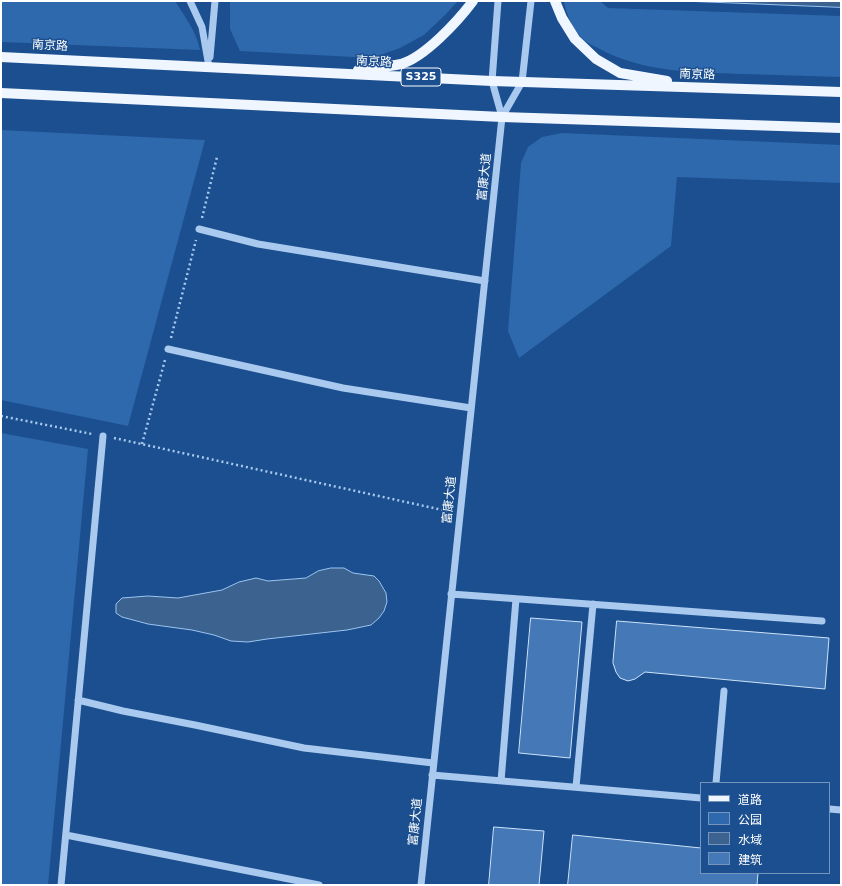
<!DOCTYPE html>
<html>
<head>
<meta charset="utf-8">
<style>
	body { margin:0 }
	#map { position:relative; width:842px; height:886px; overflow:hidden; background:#1b4f8f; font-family:"DejaVu Sans","Noto Sans SC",sans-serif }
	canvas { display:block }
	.frame { position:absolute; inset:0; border:2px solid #fff; pointer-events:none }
	.legend { position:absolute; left:700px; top:782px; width:130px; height:92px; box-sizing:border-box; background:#1b4f8f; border:1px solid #7695bc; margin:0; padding:5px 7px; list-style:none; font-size:12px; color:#fff }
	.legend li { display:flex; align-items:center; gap:8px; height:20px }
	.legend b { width:20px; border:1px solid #7695bc }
</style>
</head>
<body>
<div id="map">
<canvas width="842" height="886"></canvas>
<div class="frame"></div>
<ul class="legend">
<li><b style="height:5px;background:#f0f6ff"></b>道路</li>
<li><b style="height:11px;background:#2e69ad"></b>公园</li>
<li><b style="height:11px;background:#3c6290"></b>水域</li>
<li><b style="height:11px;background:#4478b7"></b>建筑</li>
</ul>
</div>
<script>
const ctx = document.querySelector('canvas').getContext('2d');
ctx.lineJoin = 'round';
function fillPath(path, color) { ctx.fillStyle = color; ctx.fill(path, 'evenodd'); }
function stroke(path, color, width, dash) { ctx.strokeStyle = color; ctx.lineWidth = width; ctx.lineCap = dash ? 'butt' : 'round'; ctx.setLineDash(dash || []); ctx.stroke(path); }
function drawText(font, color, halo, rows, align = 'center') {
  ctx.font = font + ' "DejaVu Sans","Noto Sans SC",sans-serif'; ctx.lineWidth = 3; ctx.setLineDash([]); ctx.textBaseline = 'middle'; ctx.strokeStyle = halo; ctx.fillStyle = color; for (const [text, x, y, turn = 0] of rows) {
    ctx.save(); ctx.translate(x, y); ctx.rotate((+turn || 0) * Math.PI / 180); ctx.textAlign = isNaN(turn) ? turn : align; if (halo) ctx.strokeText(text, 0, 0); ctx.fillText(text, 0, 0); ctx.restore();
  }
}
const green = new Path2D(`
	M 1,1 L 175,1 C 185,17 196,31 200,50 L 1,42 Z
	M 230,1 L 458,1 L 445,15 L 424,35 L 400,48 L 372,58 L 240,51 L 230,29 Z
	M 564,1 L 600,1 L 608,8 L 841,16 L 841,77 C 808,76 776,75 743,74 C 694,72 643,73 598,48 C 594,46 589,44 585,41 C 574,32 566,14 564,1 Z
	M 1,130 L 205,140 L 128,426 L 1,400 Z
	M 562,133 L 841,145 L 841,183 L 677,177 L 671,246 L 519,358 L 508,331 L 521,163 L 528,147 L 542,137 Z
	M 1,433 L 88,449 L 48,885 L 1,885 Z`);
const water = new Path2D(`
	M 683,1 L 841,1 L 841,7 Z
	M 331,568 L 344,568 L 353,573 L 374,576 L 379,581 L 386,593 L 387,602 L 384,611 L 379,618 L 371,625 L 347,630 L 267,639 L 248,642 L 231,641 L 214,635 L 192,630 L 148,624 L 122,617 L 116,613 L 116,604 L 122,598 L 148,596 L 178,598 L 222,590 L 239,582 L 256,578 L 268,581 L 306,578 L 318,571 Z`);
const building = new Path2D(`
	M 531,618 L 582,622 L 570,758 L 519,753 Z
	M 617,621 L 829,638 L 825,689 L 645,672 L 635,679 L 628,681 L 620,678 L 616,672 L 613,663 Z
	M 494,827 L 544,831 L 539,885 L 489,885 Z
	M 573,835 L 701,848 L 701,873 L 758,873 L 757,885 L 568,885 Z`);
const path = new Path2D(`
	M 202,218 L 217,157
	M 171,338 L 196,240
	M 1,416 L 92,434
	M 114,438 L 447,511
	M 142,444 L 165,360`);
const minor = new Path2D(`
	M 190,1 L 202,27 L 209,67
	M 210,57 L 215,1
	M 502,117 L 522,82 L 531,1
	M 199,229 L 258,244 L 485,281
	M 168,349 L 343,388 L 471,408
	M 451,594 L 822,621
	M 78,700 L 123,711 L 195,725 L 304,748 L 433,763
	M 432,775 L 701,798
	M 501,781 L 516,599
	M 716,783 L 724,691
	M 576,787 L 593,604
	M 829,809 L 841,810
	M 66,835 L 319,885
	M 61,885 L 103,436
	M 421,885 L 502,117 L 492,81 L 498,1`);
const major = new Path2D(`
	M 555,1 L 562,18 L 575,39 L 596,59 L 620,73 L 667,81
	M 1,57 L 492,81 L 841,92
	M 358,70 C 372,68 387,67 401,64 C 425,57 458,21 473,1
	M 1,93 L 502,117 L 841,128`);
const shields = [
	[421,77,40]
];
const shieldNames = [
	["S325",421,77]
];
const streetNames = [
	["南京路",50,46,3],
	["南京路",374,62,3],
	["南京路",697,75,2],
	["富康大道",485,177,-84],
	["富康大道",450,500,-84],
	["富康大道",416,822,-84]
];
fillPath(green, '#2e69ad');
fillPath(water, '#3c6290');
stroke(water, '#9cc4f0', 1);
fillPath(building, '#4478b7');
stroke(building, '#cfe3fa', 1);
stroke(path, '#a9c9ee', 2.5, [2, 3]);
stroke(minor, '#a9c9ee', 7);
stroke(major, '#f0f6ff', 10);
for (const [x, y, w] of shields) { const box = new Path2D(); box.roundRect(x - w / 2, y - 9, w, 18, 3); ctx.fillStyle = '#1b4f8f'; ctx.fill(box); stroke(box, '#fff', 1); }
drawText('bold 11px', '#fff', null, shieldNames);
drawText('12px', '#fff', '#1b4f8f', streetNames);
</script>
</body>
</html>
